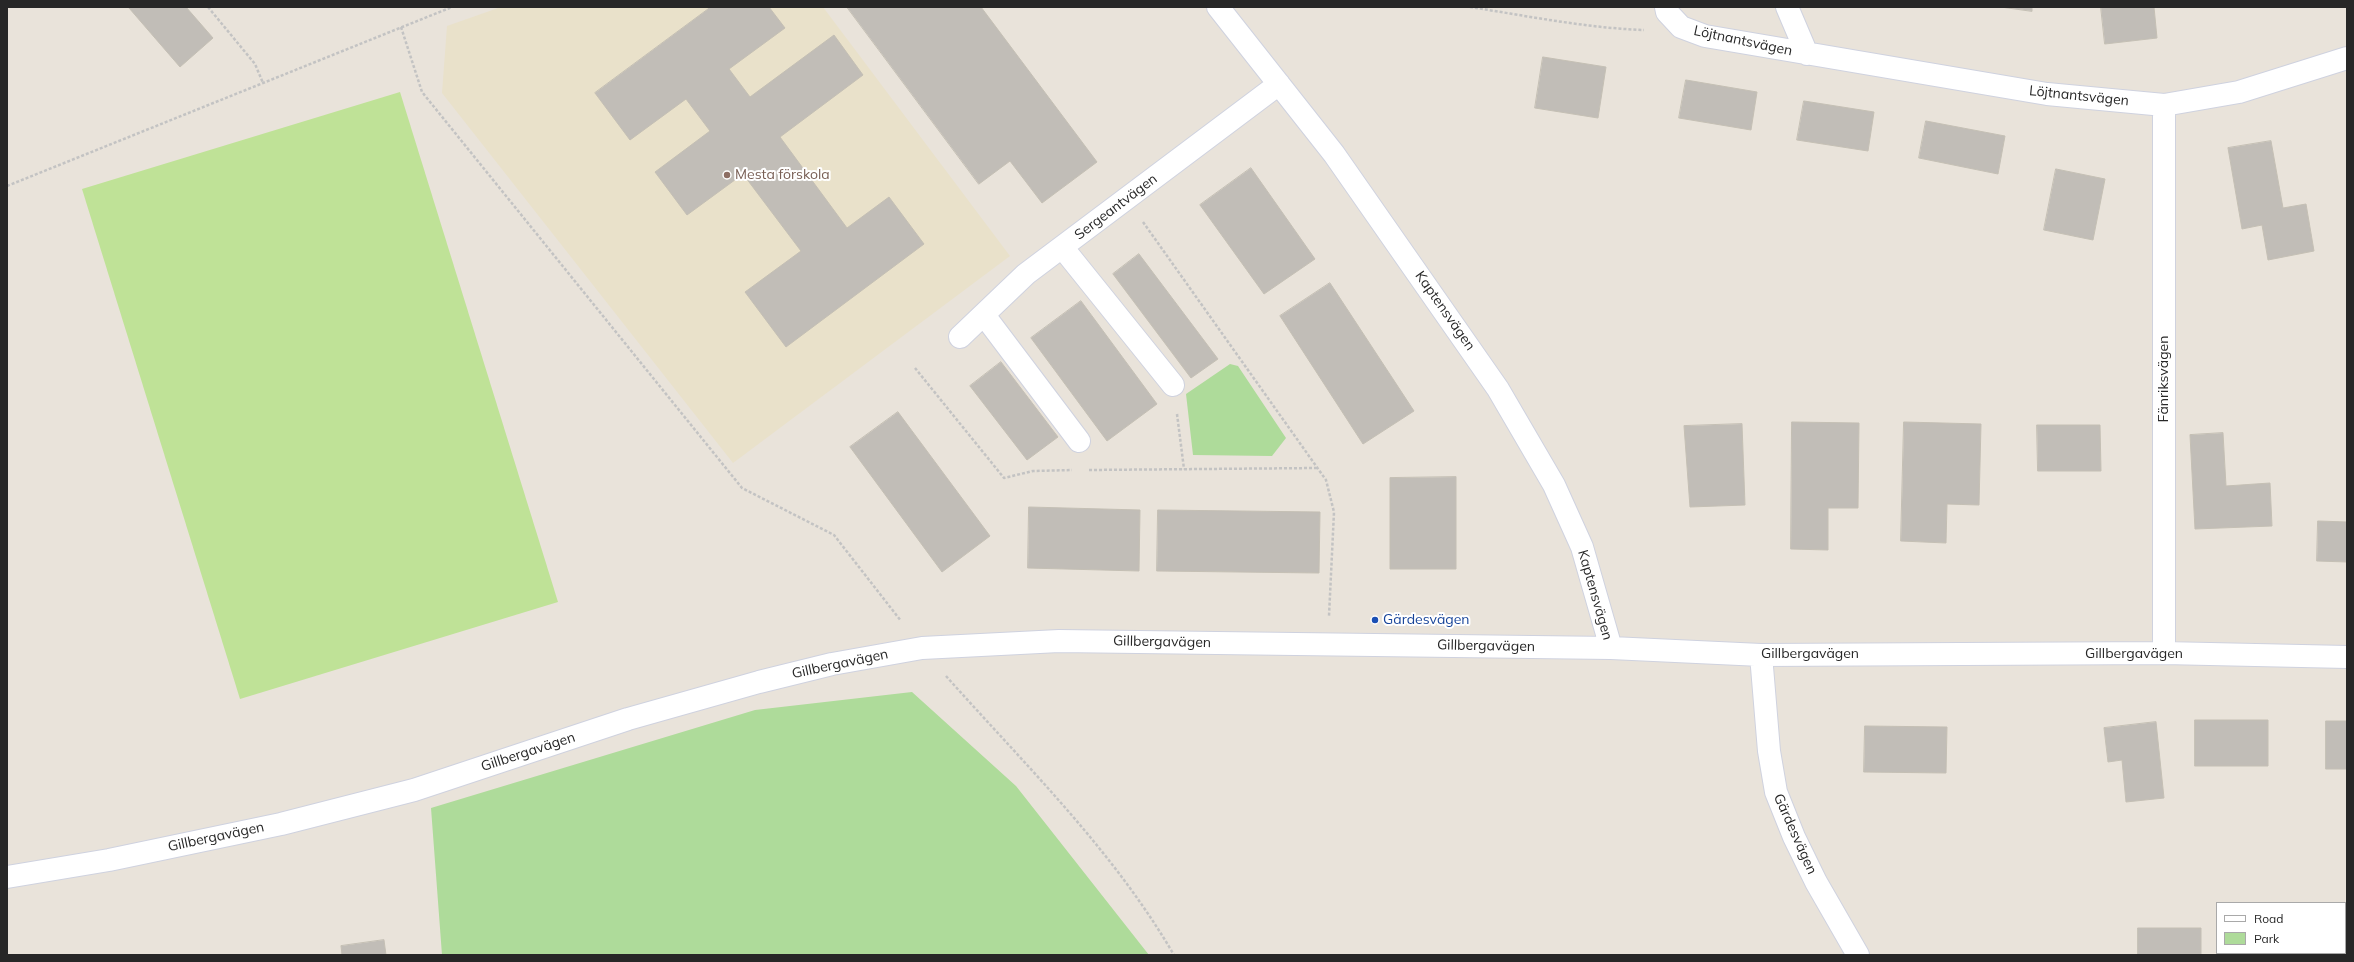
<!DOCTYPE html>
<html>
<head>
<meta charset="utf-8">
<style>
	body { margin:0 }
	#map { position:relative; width:2354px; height:962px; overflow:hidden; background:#e9e3da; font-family:Mulish,sans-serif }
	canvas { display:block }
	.frame { position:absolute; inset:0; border:8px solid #272727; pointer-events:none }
	.legend { position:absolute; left:2216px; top:902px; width:130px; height:52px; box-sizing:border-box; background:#fff; border:1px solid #a9a9a9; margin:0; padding:5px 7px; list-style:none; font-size:12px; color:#272727 }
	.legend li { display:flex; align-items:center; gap:8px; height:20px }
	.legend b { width:20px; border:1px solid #a9a9a9 }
</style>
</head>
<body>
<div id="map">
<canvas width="2354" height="962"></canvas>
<div class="frame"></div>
<ul class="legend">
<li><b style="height:5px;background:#fff"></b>Road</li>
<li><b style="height:11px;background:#aedb9a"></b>Park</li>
</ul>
</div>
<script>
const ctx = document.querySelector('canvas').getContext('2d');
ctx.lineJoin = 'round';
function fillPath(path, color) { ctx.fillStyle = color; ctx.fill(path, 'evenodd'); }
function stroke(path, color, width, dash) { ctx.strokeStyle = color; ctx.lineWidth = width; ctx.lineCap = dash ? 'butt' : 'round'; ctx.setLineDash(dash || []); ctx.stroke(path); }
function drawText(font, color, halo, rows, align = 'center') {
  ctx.font = font + ' Mulish,sans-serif'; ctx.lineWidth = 4; ctx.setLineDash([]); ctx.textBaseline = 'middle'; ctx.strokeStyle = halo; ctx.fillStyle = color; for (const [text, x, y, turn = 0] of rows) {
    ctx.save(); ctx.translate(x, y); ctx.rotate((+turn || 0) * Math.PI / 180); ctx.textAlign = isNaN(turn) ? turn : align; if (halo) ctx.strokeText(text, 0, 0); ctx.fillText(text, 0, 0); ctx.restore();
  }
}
const education = new Path2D(`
	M 501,7 L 823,7 L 1010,256 L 733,463 L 442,93 L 447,26 Z`);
const green = new Path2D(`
	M 1230,364 L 1238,366 L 1286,438 L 1272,456 L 1193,455 L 1186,394 Z
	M 912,692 L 1016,786 L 1149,955 L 442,955 L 431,808 L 755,710 Z`);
const pitch = new Path2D(`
	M 400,92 L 558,602 L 240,699 L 82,189 Z`);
const building = new Path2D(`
	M 131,7 L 186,7 L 213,38 L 180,67 L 129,8 Z
	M 711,7 L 769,7 L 785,28 L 729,69 L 750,97 L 834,35 L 863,75 L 780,137 L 847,228 L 889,197 L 924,244 L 786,347 L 745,292 L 801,251 L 743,174 L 687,215 L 655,172 L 710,131 L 686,99 L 630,140 L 595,93 Z
	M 847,7 L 981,7 L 1097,162 L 1042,203 L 1010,161 L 979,184 Z
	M 2001,7 L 2032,7 L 2032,11 Z
	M 2101,7 L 2154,7 L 2157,38 L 2105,44 Z
	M 1543,57 L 1606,67 L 1598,118 L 1535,108 Z
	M 1686,80 L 1757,92 L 1751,130 L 1679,118 Z
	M 1804,101 L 1874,112 L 1868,151 L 1797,140 Z
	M 1926,121 L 2005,136 L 1998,174 L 1919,158 Z
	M 2271,141 L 2283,208 L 2306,204 L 2314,251 L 2268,260 L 2262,225 L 2242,229 L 2228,148 Z
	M 1251,168 L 1315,259 L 1264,294 L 1200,205 Z
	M 2056,169 L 2105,179 L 2093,240 L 2044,230 Z
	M 1139,254 L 1218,359 L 1191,378 L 1113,274 Z
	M 1330,283 L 1414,411 L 1363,444 L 1280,316 Z
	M 1081,301 L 1157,404 L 1107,441 L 1031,338 Z
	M 1001,362 L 1058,437 L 1027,460 L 970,386 Z
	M 898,412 L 990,536 L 942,572 L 850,447 Z
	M 1792,422 L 1859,423 L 1858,508 L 1828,508 L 1828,550 L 1791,549 Z
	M 1904,422 L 1981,424 L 1979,505 L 1947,504 L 1946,543 L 1901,541 Z
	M 1742,424 L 1745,505 L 1690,507 L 1684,426 Z
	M 2037,425 L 2100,425 L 2101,471 L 2038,471 Z
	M 2223,433 L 2226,486 L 2270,483 L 2272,526 L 2195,529 L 2190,435 Z
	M 1456,477 L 1456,569 L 1390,569 L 1390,478 Z
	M 1029,507 L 1140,510 L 1139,571 L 1028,568 Z
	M 1158,510 L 1320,512 L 1319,573 L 1157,571 Z
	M 2318,521 L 2347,522 L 2347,562 L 2317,561 Z
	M 2195,720 L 2268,720 L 2268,766 L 2195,766 Z
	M 2326,721 L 2347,721 L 2347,769 L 2326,769 Z
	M 2156,722 L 2164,798 L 2126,802 L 2122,760 L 2108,762 L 2104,728 Z
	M 1865,726 L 1947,727 L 1946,773 L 1864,772 Z
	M 2138,928 L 2201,928 L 2201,955 L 2138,955 Z
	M 384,940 L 386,955 L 342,955 L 341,946 Z
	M 2270,953 L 2339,953 L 2339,955 L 2270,955 Z`);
const path = new Path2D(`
	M 208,7 L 255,64 L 263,83
	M 1470,7 C 1528,16 1586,28 1644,30
	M 401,27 L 422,92 L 742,488 L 834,535 L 901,621
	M 7,186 L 452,7
	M 1143,222 L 1326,480 L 1334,512 L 1329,616
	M 915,368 L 1004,478 L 1033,471 L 1072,470
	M 1177,414 L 1184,469
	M 1089,470 L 1318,468
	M 946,676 C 1027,767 1112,849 1174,955`);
const minor = new Path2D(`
	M 1218,7 L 1334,154 L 1498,389 L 1554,485 L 1582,547 L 1611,648
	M 1666,7 L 1667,12 L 1681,27 L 1705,36 L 2047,94 L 2164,105 L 2239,92 L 2347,58
	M 1787,7 L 1807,54
	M 1062,247 L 1173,385
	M 984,315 L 1079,441
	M 960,337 L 1026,274 L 1279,84
	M 2164,653 L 2164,105
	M 1761,655 L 1769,751 L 1776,792 L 1794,837 L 1816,882 L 1858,955
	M 7,877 L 109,860 L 281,824 L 414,790 L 628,719 L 759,682 L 832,664 L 922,648 L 1059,641 L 1611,648 L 1761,655 L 2164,653 L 2347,657`);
const markers = [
	[727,175,4,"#8d6e63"],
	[1375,620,4,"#1a4fb4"]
];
const streetNames = [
	["Löjtnantsvägen",1743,41,12],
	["Löjtnantsvägen",2079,96,6],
	["Sergeantvägen",1116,207,-37],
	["Kaptensvägen",1445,311,55],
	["Fänriksvägen",2164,379,-90],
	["Kaptensvägen",1595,595,74],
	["Gillbergavägen",1162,642,1],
	["Gillbergavägen",1486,646,1],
	["Gillbergavägen",1810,654],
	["Gillbergavägen",2134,654],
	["Gillbergavägen",840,664,-12],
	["Gillbergavägen",528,752,-18],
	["Gärdesvägen",1795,834,66],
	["Gillbergavägen",216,837,-12]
];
const educationNames = [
	["Mesta förskola",735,175]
];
const transitNames = [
	["Gärdesvägen",1383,620]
];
fillPath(education, '#e9e1ca');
fillPath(green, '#aedb9a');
fillPath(pitch, '#bfe297');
fillPath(building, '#c1bdb7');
stroke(building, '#c4bfb4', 1);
stroke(minor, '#cfd2df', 24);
stroke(path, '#c3c3c3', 2.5, [3, 2]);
stroke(minor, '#fff', 22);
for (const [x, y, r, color] of markers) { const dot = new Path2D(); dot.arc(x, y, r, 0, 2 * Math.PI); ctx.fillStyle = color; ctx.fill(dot); stroke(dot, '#fff', 1.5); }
drawText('14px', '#272727', '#fff', streetNames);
drawText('14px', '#785e54', '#fff', educationNames, 'left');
drawText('14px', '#164399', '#fff', transitNames, 'left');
</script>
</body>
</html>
